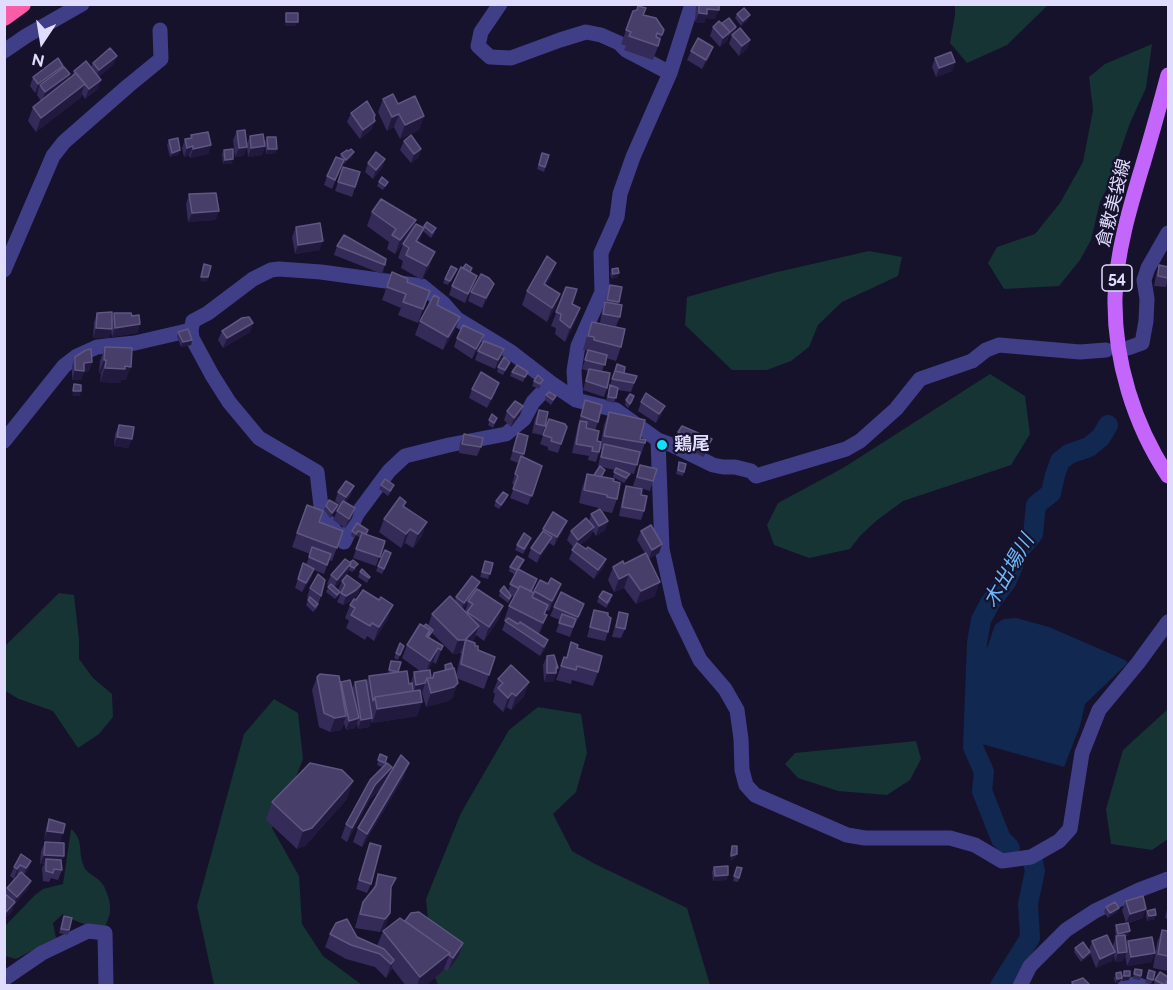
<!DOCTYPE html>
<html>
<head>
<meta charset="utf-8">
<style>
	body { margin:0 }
	#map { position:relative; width:1173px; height:990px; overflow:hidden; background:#16122b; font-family:Raleway,sans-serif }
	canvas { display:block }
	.frame { position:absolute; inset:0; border:6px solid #e0dcfe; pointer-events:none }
	.north { position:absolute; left:12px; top:12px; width:60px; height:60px; -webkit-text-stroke:4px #16122b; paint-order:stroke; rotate:192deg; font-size:16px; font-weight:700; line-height:24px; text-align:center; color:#e0dcfe }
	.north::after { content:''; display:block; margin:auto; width:21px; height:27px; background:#e0dcfe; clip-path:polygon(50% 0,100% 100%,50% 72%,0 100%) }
</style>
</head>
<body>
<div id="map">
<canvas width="1173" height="990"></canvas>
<div class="frame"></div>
<div class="north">N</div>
</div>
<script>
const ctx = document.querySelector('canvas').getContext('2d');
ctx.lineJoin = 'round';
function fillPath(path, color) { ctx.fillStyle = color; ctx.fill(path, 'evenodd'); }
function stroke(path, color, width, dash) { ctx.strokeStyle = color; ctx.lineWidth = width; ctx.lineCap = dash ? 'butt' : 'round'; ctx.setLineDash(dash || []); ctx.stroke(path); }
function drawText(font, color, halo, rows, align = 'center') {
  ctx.font = font + ' Raleway,"Noto Sans JP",sans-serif'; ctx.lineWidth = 4.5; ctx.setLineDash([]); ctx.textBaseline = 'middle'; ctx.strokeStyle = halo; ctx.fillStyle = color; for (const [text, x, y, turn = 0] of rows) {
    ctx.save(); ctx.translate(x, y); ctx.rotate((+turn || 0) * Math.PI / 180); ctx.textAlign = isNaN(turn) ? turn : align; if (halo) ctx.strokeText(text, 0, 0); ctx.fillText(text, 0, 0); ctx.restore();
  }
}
const green = new Path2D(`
	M 955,5 L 955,4 L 1048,5 L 1007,45 L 967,63 L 950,43 L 955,15 Z
	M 1152,44 L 1146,88 L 1130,123 L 1109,184 L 1100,202 L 1091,240 L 1080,260 L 1059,286 L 1004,289 L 988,263 L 997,247 L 1035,234 L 1060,203 L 1083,162 L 1093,110 L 1089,77 L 1105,64 Z
	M 869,251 L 902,257 L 898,276 L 842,302 L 818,325 L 809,347 L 791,361 L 767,370 L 732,370 L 685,325 L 687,297 L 773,273 Z
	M 990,374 L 1025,396 L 1030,434 L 1011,465 L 903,501 L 876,521 L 860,536 L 850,549 L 809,558 L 774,545 L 767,525 L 778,503 L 843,468 Z
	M 59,593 L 74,595 L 79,639 L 79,659 L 93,678 L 112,694 L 113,717 L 99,734 L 78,748 L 53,711 L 19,699 L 5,691 L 5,646 Z
	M 274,699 L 298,713 L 303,759 L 287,799 L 272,828 L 299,876 L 302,924 L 323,956 L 362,985 L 214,985 L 197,906 L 244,734 Z
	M 538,707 L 581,714 L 587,753 L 576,792 L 553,814 L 572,851 L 595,864 L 687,908 L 710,985 L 438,985 L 433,972 L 426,899 L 461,813 L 509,730 Z
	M 1168,709 L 1168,839 L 1152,850 L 1111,844 L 1106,809 L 1123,750 Z
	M 916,741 L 921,759 L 910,780 L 887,795 L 838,791 L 798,778 L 785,764 L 795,753 Z
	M 71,829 C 84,840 78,850 83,864 C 85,872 93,875 99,880 C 106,886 111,902 110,911 C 110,915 107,921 106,925 C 86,926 80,924 63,914 L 53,923 L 56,938 L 16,959 L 5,956 L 5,926 L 35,895 L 43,889 L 63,884 Z`);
const water = new Path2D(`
	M 1016,618 L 1049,627 L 1125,660 L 1128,663 L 1085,704 L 1080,726 L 1064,767 L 982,744 L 986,651 L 995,625 L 1003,619 Z`);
const river = new Path2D(`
	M 1010,848 L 1001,839 L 982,791 L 984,772 L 973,747 L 977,643 L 981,620 L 990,603 L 1006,582 L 1020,549 L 1033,534 L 1036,505 L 1051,493 L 1055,475 L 1060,461 L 1069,454 L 1089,447 L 1101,437 L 1108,425
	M 1000,986 L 1030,938 L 1028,904 L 1035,871 L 1033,862`);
const minor = new Path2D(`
	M 500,4 L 481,32 L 478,46 L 490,57 L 511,58 L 560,40 L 586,32 L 601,35 L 619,43 L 626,50 L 670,73
	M 4,51 L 26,36 L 82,4
	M 4,270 L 53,156 L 64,142 L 128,86 L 161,59 L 160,30
	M 1128,348 L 1142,343 L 1146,321 L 1147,299 L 1144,280 L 1148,268 L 1168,233
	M 551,383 L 533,402 L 524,419 L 506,434 L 449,445 L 405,456 L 389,471 L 357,514 L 344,542 L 322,515 L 317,472 L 259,438 L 229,402 L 212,375 L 192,338 L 191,330 L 193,321 L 208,313 L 253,279 L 271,270 L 279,269 L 321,272 L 422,286 L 443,303 L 457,319 L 511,352 L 551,383 L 576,400 L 616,410 L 658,440 L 672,445 L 713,465 L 723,467 L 735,467 L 751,471 L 756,476 L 846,449 L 860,441 L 896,409 L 920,379 L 972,361 L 986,350 L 999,345 L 1080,352 L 1106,350
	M 576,400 L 574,371 L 578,346 L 602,292 L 601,253 L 617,217 L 620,194 L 633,157 L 670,73 L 692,4
	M 658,440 L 662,549 L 675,608 L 700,660 L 725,689 L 737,710 L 741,739 L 742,770 L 746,785 L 755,795 L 847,835 L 865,838 L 950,838 L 975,845 L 1002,861 L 1031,857 L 1059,841 L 1070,829 L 1082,753 L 1099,710 L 1138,663 L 1168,622
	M 4,441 L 64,366 L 77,356 L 97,347 L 135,343 L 191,330
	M 4,979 L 42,953 L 88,931 L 105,933 L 106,986
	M 1020,986 L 1030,966 L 1066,930 L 1095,911 L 1139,890 L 1168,879
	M 1125,986 L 1136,984 L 1142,986`);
const major = new Path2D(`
	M 1168,75 C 1160,105 1152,134 1143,164 C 1130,207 1116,253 1115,298 C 1114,360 1134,425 1168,476`);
const highway = new Path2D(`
	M 4,17 L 22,4`);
const wall = new Path2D(`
	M 696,4 L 719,4 L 715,19 L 706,18 L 704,23 L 695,22 Z
	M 633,11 L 643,15 L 664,30 L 653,60 L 624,50 L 626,46 L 621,44 Z
	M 737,14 L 748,20 L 741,26 L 735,18 Z
	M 722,23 L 736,27 L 735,32 L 728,37 L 727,41 L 720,47 L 710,36 L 713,27 Z
	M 732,35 L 750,40 L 747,49 L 739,56 L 729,44 Z
	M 713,47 L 710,56 L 702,69 L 687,60 L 691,51 Z
	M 117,56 L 113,65 L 98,77 L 98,89 L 85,99 L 82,94 L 80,98 L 36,132 L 28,121 L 33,107 L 41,101 L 37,95 L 38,91 L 35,93 L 30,86 L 33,77 L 63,66 L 62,69 L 70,74 L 68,80 L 72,76 L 74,71 L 91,67 L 93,63 Z
	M 935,58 L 955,62 L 952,71 L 936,77 L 932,67 Z
	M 383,99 L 398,104 L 424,116 L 419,130 L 400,139 L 394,127 L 387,131 L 378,112 Z
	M 351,113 L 375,115 L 374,119 L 375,121 L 371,130 L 360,139 L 347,122 Z
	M 237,131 L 246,146 L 250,136 L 265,146 L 262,155 L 248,157 L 247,147 L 243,156 L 235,157 L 233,140 Z
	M 191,135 L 211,145 L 208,154 L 190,158 L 189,155 L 184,157 L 182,148 L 185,139 L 190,138 Z
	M 267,137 L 276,153 L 266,154 L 265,142 Z
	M 169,140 L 180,150 L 178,155 L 170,157 L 167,145 Z
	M 404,141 L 421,149 L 418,158 L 411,163 L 400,150 Z
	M 224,150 L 232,164 L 223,164 L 222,154 Z
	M 542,153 L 549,155 L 544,172 L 537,169 Z
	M 341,154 L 352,157 L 344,164 L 343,163 L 332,189 L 324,185 L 327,176 L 340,158 Z
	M 385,159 L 382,168 L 373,179 L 365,172 L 368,163 Z
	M 343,167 L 360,172 L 352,197 L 335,191 Z
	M 379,182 L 388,182 L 383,190 L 377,186 Z
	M 189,194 L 219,211 L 215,220 L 188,222 L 186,204 Z
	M 372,212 L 416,220 L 411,232 L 423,228 L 427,222 L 435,232 L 431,238 L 423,231 L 419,242 L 430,266 L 422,280 L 401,268 L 403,261 L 398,258 L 403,244 L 408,237 L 395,254 L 387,249 L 389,242 L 367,226 Z
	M 296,227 L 320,250 L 295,254 L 292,237 Z
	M 337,246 L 385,265 L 382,274 L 334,255 Z
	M 1159,265 L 1168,278 L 1166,287 L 1154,286 L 1156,275 Z
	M 463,268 L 472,268 L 470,272 L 477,276 L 474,285 L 465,303 L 449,295 L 452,286 Z
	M 457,269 L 448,285 L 443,283 L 445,279 Z
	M 612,269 L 618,277 L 612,279 L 610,274 Z
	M 392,272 L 407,282 L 430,291 L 418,323 L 398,315 L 401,308 L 382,300 Z
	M 551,277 L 546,285 L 560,294 L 555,308 L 547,322 L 522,305 L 527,291 Z
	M 610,285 L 622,287 L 618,304 L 620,317 L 616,326 L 600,323 L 602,311 Z
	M 566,287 L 572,304 L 580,308 L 575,322 L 565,342 L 555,334 L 556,328 L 551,326 Z
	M 471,292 L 490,293 L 482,308 L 468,301 Z
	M 437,305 L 455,330 L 443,350 L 415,335 L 420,321 Z
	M 97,313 L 112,320 L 114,313 L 132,316 L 140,324 L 137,333 L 112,337 L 111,331 L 109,338 L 93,338 L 94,322 Z
	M 592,322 L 621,347 L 616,361 L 606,358 L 602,372 L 607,388 L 604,397 L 583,390 L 588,371 L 582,369 L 588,351 L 583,350 L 587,336 Z
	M 253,323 L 250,332 L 223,348 L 218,340 L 222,331 Z
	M 178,332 L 192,340 L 191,345 L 181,347 L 177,337 Z
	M 457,338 L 481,344 L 472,359 L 454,347 Z
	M 105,347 L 126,380 L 121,380 L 120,383 L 100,382 L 101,374 L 99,373 L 100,361 Z
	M 504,349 L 501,359 L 495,369 L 475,360 L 478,351 Z
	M 75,357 L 92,362 L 89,371 L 84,372 L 81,380 L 72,380 L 72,366 Z
	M 617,364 L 624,373 L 637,376 L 631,392 L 618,390 L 614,403 L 606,401 L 609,388 Z
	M 508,366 L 503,375 L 497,372 L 498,367 Z
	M 512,372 L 526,376 L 523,382 L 510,376 Z
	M 543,380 L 539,389 L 532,386 L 534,381 Z
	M 472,389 L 496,392 L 487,408 L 469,398 Z
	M 546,395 L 554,400 L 551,405 L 545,400 Z
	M 634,396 L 633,401 L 628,408 L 625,405 L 626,400 Z
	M 585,400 L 598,422 L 595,430 L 597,441 L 601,442 L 604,425 L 609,412 L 645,443 L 640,457 L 639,457 L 634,474 L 627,472 L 628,478 L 624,483 L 613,477 L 615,470 L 602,467 L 604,474 L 602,477 L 613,481 L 617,499 L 612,513 L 602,511 L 602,509 L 579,503 L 582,488 L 587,474 L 594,475 L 600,467 L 598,466 L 602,450 L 600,449 L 596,462 L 588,460 L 589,456 L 572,453 L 578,425 Z
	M 641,402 L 665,406 L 661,415 L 656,423 L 638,411 Z
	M 523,406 L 520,415 L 511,427 L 504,420 L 507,411 Z
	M 539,410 L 545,426 L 542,435 L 532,433 L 535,419 Z
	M 492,414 L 497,418 L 493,428 L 488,425 Z
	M 549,419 L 567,427 L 558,453 L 548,450 L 548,447 L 540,444 Z
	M 119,425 L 132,439 L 128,448 L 114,446 L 115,434 Z
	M 678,432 L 708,449 L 703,457 L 674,441 Z
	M 518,433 L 528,436 L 523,457 L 542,466 L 528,505 L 510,498 L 515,485 L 512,484 L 518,463 L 510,460 Z
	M 464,434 L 481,447 L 477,456 L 459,453 L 460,443 Z
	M 679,462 L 684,472 L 683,476 L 676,474 Z
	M 640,465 L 653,481 L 650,491 L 633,486 Z
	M 381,485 L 392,490 L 388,496 L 379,489 Z
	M 626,486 L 641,495 L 644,511 L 641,520 L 619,516 L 623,495 Z
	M 338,492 L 351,495 L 346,502 L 355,508 L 352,518 L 345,528 L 333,520 L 337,511 L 340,505 L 335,501 Z
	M 508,495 L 506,500 L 499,509 L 494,506 L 496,501 Z
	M 307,505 L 319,522 L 343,531 L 332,561 L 329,560 L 324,574 L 314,570 L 311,578 L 302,592 L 295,588 L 303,563 L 306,565 L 310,554 L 292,547 Z
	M 338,505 L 337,510 L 330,518 L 324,510 L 326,506 Z
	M 404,507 L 422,536 L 413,548 L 405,543 L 401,548 L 379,532 L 384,519 Z
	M 591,514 L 608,521 L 605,530 L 596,536 L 593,531 L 590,537 L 580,545 L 586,549 L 606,559 L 603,568 L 594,579 L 569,559 L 574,548 L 567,540 L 571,531 L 589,521 Z
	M 543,529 L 563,530 L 554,546 L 549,543 L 537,563 L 528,557 L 531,548 L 542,532 Z
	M 368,530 L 367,534 L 385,541 L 376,566 L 353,558 L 360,538 L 356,535 L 355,538 L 351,536 L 352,531 Z
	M 641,531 L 662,544 L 659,553 L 649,559 L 655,596 L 636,604 L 624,588 L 614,592 L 608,580 L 613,567 L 624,564 L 645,553 L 637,540 Z
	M 530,542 L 523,554 L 515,550 L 517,545 Z
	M 390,558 L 382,574 L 376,571 L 378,566 Z
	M 345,559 L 356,569 L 352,572 L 349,570 L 335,588 L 338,590 L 342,581 L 361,585 L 358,594 L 353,600 L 343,605 L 337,602 L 341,593 L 340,592 L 338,596 L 335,599 L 326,592 L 329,586 L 327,584 L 331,575 Z
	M 485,561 L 493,563 L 488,579 L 480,577 Z
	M 522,565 L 519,570 L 537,579 L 532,592 L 533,593 L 540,580 L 558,593 L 549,611 L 547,610 L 545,614 L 547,615 L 539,634 L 548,640 L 545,649 L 540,656 L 502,630 L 506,620 L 504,620 L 509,606 L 514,597 L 510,595 L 510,600 L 508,603 L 499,596 L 500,591 L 508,591 L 515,575 L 509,571 L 510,567 Z
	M 360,572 L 370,577 L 367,583 L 358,577 Z
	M 310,588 L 321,596 L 317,608 L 313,612 L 306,605 L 309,599 L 307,597 Z
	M 477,589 L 503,606 L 498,620 L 484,641 L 476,635 L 474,639 L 472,642 L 478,650 L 495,657 L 484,689 L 456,678 L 453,697 L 448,701 L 426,707 L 422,693 L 420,693 L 422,702 L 417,716 L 372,723 L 371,720 L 369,727 L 358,729 L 357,723 L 355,728 L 346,730 L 344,723 L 341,730 L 330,732 L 319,727 L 312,690 L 317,677 L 340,683 L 352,689 L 355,682 L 366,683 L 369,676 L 388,674 L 391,661 L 398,672 L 409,684 L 411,683 L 414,672 L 420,671 L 402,658 L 407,645 L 424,626 L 428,626 L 432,614 L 455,601 L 456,597 ZM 468,602 L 465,611 L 463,609 ZM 432,633 L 453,654 L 461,653 L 456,677 L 445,665 L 444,670 L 434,673 L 431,678 L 428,670 L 433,662 L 436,664 L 443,646 L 429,638 Z
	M 599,597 L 611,600 L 606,608 L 597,602 Z
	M 350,605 L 388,619 L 374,641 L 367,636 L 365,640 L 346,628 L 349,621 L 345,618 Z
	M 554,607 L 581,614 L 574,626 L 570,637 L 556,632 L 560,620 L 550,616 Z
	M 594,610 L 608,632 L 605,641 L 587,637 Z
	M 619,612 L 625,629 L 621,638 L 612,637 L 616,622 Z
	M 571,642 L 598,672 L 593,686 L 572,680 L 571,684 L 556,680 L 564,657 L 566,658 Z
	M 404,646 L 398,660 L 394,658 L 396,653 Z
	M 547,656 L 558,668 L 553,682 L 544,682 L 543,665 Z
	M 498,679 L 529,682 L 524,696 L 511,710 L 507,707 L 503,712 L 493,702 L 495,694 L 493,692 Z
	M 380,754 L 387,757 L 384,765 L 389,776 L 404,777 L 362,847 L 353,842 L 358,828 L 384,785 L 370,799 L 347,842 L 341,838 L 346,824 L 382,767 L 377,765 Z
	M 347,799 L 305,846 L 297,849 L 266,820 L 272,802 Z
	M 49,819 L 63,833 L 60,842 L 44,840 L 46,828 Z
	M 45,842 L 64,856 L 61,862 L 62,870 L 58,880 L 51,878 L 49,882 L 43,881 L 42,868 L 44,864 L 40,864 L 41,851 Z
	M 370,843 L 371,884 L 367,893 L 356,889 Z
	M 31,861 L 28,870 L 24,875 L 31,881 L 27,890 L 14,905 L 12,911 L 4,919 L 4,893 L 7,888 L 18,875 L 17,874 L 14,879 L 10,876 L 14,867 Z
	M 714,867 L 727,880 L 713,881 L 712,872 Z
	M 737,867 L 742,868 L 738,882 L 733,881 Z
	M 378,874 L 391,893 L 390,913 L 385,927 L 380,932 L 355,928 L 358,916 L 363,902 L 373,889 Z
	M 1126,901 L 1143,918 L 1128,923 L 1128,936 L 1125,936 L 1126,947 L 1128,941 L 1152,962 L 1127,966 L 1125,955 L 1123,961 L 1115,962 L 1114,954 L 1112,961 L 1096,968 L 1090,953 L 1089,956 L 1081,962 L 1074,952 L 1075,948 L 1089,950 L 1092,941 L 1113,949 L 1113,945 L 1116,937 L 1115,930 L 1116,925 L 1126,923 L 1122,910 Z
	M 1168,905 L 1168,919 L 1165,918 Z
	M 1106,907 L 1117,912 L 1108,918 L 1104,912 Z
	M 1147,911 L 1155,919 L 1147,921 L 1146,915 Z
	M 64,916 L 69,930 L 68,935 L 59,933 Z
	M 405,921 L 463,943 L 458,957 L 448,971 L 444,969 L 443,971 L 425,986 L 406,986 L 392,968 L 389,974 L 386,978 L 375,967 L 346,959 L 325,947 L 330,934 L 357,937 L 377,946 L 383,931 Z
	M 1162,930 L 1168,931 L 1168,971 L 1153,968 L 1157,943 Z
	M 1135,969 L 1141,976 L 1140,980 L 1133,979 Z
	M 1149,970 L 1153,980 L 1151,984 L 1145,983 Z
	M 1124,971 L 1130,976 L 1129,980 L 1122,981 L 1122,978 L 1120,982 L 1115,983 L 1114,978 L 1116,973 L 1122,976 Z
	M 1168,977 L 1168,980 L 1166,986 L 1156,986 L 1154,984 L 1155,980 Z`);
const shadedWall = new Path2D(`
	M 707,9 L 719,10 L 715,19 L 706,18 L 704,23 L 695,22 L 699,13 Z
	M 750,15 L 748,20 L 741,26 L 743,21 Z
	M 286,22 L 298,22 L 296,26 L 284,26 Z
	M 736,27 L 735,32 L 728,37 L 727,41 L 720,47 L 723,38 Z
	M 750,40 L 747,49 L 739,56 L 742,46 Z
	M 713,47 L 710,56 L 702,69 L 706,60 Z
	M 117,56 L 113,65 L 95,79 L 99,70 Z
	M 955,62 L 952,71 L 936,77 L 939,68 Z
	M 63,66 L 60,75 L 40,85 L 38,91 L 35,93 L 38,84 Z
	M 70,74 L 66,83 L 42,102 L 45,92 Z
	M 101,80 L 98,89 L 85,99 L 89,89 Z
	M 85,84 L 80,98 L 36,132 L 41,118 Z
	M 399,114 L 394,127 L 387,131 L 392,117 Z
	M 375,115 L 373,123 L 375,121 L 371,130 L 360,139 L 363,130 Z
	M 424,116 L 419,130 L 400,139 L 405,125 Z
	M 211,145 L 208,154 L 190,158 L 193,149 Z
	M 193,146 L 189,155 L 184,157 L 187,148 Z
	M 265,146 L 262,155 L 248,157 L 251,148 Z
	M 247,147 L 243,156 L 235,157 L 239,148 Z
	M 268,149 L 277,149 L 276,153 L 266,154 Z
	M 421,149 L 418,158 L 411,163 L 414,154 Z
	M 180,150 L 178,155 L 170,157 L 172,153 Z
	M 354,152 L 352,157 L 344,164 L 346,160 Z
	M 233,159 L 232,164 L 223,164 L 225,160 Z
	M 385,159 L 382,168 L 373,179 L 376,170 Z
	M 219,211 L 215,220 L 188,222 L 192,213 Z
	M 416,220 L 411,233 L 395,254 L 400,240 Z
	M 424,228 L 419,242 L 416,241 Z
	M 323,241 L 320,250 L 295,254 L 298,245 Z
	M 435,252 L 430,266 L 422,280 L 427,266 Z
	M 556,263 L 551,277 L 539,297 L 544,284 Z
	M 619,273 L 618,277 L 612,279 L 613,274 Z
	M 477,276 L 474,285 L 465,303 L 468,294 Z
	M 201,277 L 208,277 L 207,282 L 200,281 Z
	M 494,284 L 490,293 L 482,308 L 486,298 Z
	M 560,294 L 555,308 L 547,322 L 552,308 Z
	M 580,308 L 575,322 L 565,342 L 570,328 Z
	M 460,317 L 455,330 L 443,350 L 448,337 Z
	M 253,323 L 250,332 L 223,348 L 227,338 Z
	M 140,324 L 137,333 L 112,337 L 115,328 Z
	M 96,328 L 112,329 L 109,338 L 93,338 Z
	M 484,335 L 481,344 L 472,359 L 476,349 Z
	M 192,340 L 191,345 L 181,347 L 183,342 Z
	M 504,349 L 501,359 L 495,369 L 498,360 Z
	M 104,360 L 106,360 L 101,374 L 99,373 Z
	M 92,362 L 89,371 L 84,372 L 81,380 L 72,380 L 75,370 L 84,363 Z
	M 125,366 L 131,367 L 126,380 L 121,380 L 120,383 L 100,382 L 105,368 Z
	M 499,383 L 496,392 L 487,408 L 491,399 Z
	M 73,391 L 81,391 L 80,396 L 72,396 Z
	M 523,406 L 520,415 L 511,427 L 514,418 Z
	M 665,406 L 661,415 L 656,423 L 659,414 Z
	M 117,437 L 132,439 L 128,448 L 114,446 Z
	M 712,439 L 708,449 L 703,457 L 707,447 Z
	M 354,486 L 351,495 L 343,507 L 346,497 Z
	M 338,505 L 337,510 L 330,518 L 332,513 Z
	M 355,508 L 352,518 L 345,528 L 349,519 Z
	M 567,521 L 563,530 L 554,546 L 557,537 Z
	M 608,521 L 605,530 L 596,536 L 599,526 Z
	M 427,522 L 422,536 L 413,548 L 418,534 Z
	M 594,527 L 590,537 L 575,549 L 578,540 Z
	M 410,529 L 405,543 L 401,548 L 406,534 Z
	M 552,537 L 548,546 L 537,563 L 540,554 Z
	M 662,544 L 659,553 L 649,559 L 652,550 Z
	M 606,559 L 603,568 L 594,579 L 598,570 Z
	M 351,563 L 348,572 L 334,589 L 337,580 Z
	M 314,569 L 311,578 L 302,592 L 306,583 Z
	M 629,574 L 624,588 L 614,592 L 619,579 Z
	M 480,582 L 476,591 L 460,612 L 464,603 Z
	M 660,582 L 655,596 L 636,604 L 641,591 Z
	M 561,584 L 558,593 L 549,611 L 552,601 Z
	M 361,585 L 358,594 L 353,600 L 343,605 L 346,596 Z
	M 584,604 L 581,614 L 574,626 L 578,617 Z
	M 393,605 L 388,619 L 374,641 L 379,627 Z
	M 503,606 L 498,620 L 484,641 L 489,627 Z
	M 547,615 L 542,629 L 538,637 L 543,623 Z
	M 479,626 L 474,639 L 463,650 L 465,642 L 460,653 L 453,654 L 458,640 Z
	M 548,640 L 545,649 L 540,656 L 544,647 Z
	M 443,646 L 438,660 L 436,664 L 441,650 Z
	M 438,648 L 433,662 L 425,675 L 430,661 Z
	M 547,673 L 556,673 L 553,682 L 544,682 Z
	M 529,682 L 524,696 L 511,710 L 516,696 Z
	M 425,683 L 422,693 L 413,694 L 416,685 Z
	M 458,683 L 453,697 L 448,701 L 426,707 L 431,693 Z
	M 512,693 L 507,707 L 503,712 L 508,698 Z
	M 422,702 L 417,716 L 372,723 L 377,709 Z
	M 346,716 L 341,730 L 330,732 L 335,718 Z
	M 359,718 L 355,728 L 346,730 L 349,721 Z
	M 372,718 L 369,727 L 358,729 L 361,720 Z
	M 409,763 L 404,777 L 362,847 L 367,834 Z
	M 392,767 L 387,781 L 370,799 L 347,842 L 352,828 L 375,785 Z
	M 353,781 L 347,799 L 305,846 L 297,849 L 303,831 Z
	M 47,831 L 63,833 L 60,842 L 44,840 Z
	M 737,854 L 735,858 L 730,861 L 731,856 Z
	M 44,855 L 64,856 L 60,865 L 46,859 L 44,864 L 40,864 Z
	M 31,861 L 28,870 L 23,878 L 26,868 Z
	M 20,865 L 17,874 L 14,879 L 17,869 Z
	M 728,875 L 727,880 L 713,881 L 715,876 Z
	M 31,881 L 27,890 L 14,905 L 12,911 L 4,919 L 6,912 L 14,902 L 17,897 Z
	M 1119,908 L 1117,912 L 1108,918 L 1110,913 Z
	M 1146,909 L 1143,918 L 1126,923 L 1130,914 Z
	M 390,913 L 385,927 L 380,932 L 385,919 Z
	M 1156,915 L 1155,919 L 1147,921 L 1149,916 Z
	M 1130,931 L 1128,936 L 1116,938 L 1118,934 Z
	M 463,943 L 458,957 L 448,971 L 453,958 Z
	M 1090,952 L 1089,956 L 1081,962 L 1083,958 Z
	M 1115,952 L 1112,961 L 1096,968 L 1100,959 Z
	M 1127,952 L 1123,961 L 1115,962 L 1118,953 Z
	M 450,953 L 443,971 L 425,986 L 417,986 L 420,977 Z
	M 1155,953 L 1152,962 L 1127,966 L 1131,957 Z
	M 394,960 L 389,974 L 386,978 L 391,964 Z
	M 1124,976 L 1130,976 L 1129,980 L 1122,981 Z
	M 1122,978 L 1120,982 L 1115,983 L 1117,979 Z`);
const building = new Path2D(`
	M 699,4 L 719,4 L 719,10 L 707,9 L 707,14 L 699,13 Z
	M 638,6 L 646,8 L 643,15 L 656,18 L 664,30 L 662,35 L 657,33 L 656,37 L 660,39 L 658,46 L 629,36 L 631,32 L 626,30 L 633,11 L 637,10 Z
	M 744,8 L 750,15 L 743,21 L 737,14 Z
	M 286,13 L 298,13 L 298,22 L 286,22 Z
	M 729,18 L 736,27 L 728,34 L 730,32 L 722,23 Z
	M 719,21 L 730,32 L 723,38 L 713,27 Z
	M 740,28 L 750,40 L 742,46 L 732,35 Z
	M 698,38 L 713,47 L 706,60 L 691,51 Z
	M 110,48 L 117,56 L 99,70 L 93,63 Z
	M 951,52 L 955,62 L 939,68 L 935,58 Z
	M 58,58 L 63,66 L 38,84 L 33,77 Z
	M 86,61 L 101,80 L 89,89 L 74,71 Z
	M 64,67 L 70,74 L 45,92 L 40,85 Z
	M 76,73 L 85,84 L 41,118 L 33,107 Z
	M 393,94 L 398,104 L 415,96 L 424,116 L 405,125 L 399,114 L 392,117 L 383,99 Z
	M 367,101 L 375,115 L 374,118 L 375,121 L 363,130 L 351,113 Z
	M 245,130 L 247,147 L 239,148 L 237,131 Z
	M 208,132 L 211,145 L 193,149 L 193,146 L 187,148 L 185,139 L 192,138 L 191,135 Z
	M 263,134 L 265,146 L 251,148 L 250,136 Z
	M 411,135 L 421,149 L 414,154 L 404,141 Z
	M 267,137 L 276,137 L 277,149 L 268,149 Z
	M 178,138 L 180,150 L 172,153 L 169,140 Z
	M 233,149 L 233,159 L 225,160 L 224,150 Z
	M 351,149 L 354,152 L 346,160 L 341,154 L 347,150 L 348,151 Z
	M 376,152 L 385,159 L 376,170 L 368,163 Z
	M 542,153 L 549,155 L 545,167 L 539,165 Z
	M 336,157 L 344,160 L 335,180 L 327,176 Z
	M 343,167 L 360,172 L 355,187 L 338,182 Z
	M 382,177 L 388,182 L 385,186 L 379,182 Z
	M 216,193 L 219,211 L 192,213 L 189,194 Z
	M 381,199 L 416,220 L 400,240 L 392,235 L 396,229 L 372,212 Z
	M 427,222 L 436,228 L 432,233 L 424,226 Z
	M 320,223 L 323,241 L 298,245 L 296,227 Z
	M 416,224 L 424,228 L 416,241 L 435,252 L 427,266 L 406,255 L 409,248 L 403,244 Z
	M 344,235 L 386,259 L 385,265 L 337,246 Z
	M 547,256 L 556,263 L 544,284 L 560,294 L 552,308 L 527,291 Z
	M 204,264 L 211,266 L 208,277 L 201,277 Z
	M 466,264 L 472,268 L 470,272 L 463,268 Z
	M 1159,265 L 1168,267 L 1168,278 L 1158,276 Z
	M 451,266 L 457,269 L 450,281 L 445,279 Z
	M 461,267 L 477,276 L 468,294 L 452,286 Z
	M 618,268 L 619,273 L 613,274 L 612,269 Z
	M 392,272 L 408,279 L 407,282 L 430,291 L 423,309 L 403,302 L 406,294 L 387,287 Z
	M 481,274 L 489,278 L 494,284 L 486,298 L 471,292 Z
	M 610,285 L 622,287 L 619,302 L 607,300 Z
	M 566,287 L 577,289 L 572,304 L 580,308 L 570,328 L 560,320 L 561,314 L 556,312 Z
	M 434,295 L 439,298 L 437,305 L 460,317 L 448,337 L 420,321 Z
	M 605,302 L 622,305 L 620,317 L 603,314 Z
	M 112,312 L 112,329 L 96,328 L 97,313 Z
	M 114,313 L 131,313 L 132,316 L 139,315 L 140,324 L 115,328 Z
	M 249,317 L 253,323 L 227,338 L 222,331 L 242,318 Z
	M 592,322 L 625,329 L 621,347 L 594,340 L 594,337 L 588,336 Z
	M 463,325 L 484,335 L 476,349 L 457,338 Z
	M 188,329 L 192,340 L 183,342 L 178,332 Z
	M 484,341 L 504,349 L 498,360 L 478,351 Z
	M 105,347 L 132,348 L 131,367 L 125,366 L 125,369 L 105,368 L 106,360 L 104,360 Z
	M 91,349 L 92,362 L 84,363 L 84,371 L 75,370 L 75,357 L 86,350 Z
	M 588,350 L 607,355 L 605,365 L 585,360 Z
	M 504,357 L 510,362 L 505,370 L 498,367 Z
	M 617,364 L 625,367 L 624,373 L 615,371 Z
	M 517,365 L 528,372 L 525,377 L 512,372 Z
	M 589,369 L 610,373 L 607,388 L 586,381 Z
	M 615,371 L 637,376 L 634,383 L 612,379 Z
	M 481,372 L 499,383 L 491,399 L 472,389 Z
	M 538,375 L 543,380 L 540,384 L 534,381 Z
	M 74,384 L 81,385 L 81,391 L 73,391 Z
	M 610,385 L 618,388 L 616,398 L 608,397 Z
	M 549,392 L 556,396 L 553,400 L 546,395 Z
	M 646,393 L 665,406 L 659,414 L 641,402 Z
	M 630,394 L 634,396 L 630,404 L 626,400 Z
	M 585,400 L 602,405 L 598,422 L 581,416 Z
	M 515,401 L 523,406 L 514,418 L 507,411 Z
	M 539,410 L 548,412 L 545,426 L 536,424 Z
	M 609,412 L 645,420 L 640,439 L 646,440 L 645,443 L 604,436 Z
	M 492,414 L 497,418 L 494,423 L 489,420 Z
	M 549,419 L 565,424 L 567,427 L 561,444 L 551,441 L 552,438 L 543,435 Z
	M 580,421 L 587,422 L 586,428 L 599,431 L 597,441 L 601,442 L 599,452 L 592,451 L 593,447 L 576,444 Z
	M 119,425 L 134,427 L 132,439 L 117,437 Z
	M 682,426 L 712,439 L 707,447 L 678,432 Z
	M 518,433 L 528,436 L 524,454 L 513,451 Z
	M 464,434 L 483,438 L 481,447 L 462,444 Z
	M 604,444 L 640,452 L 637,465 L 601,457 Z
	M 521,456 L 542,466 L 532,496 L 513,489 L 518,476 L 515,474 Z
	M 679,462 L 686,464 L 684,472 L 678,470 Z
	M 640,465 L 657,469 L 653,481 L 637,477 Z
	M 600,466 L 605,470 L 601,477 L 594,475 Z
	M 616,468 L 630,474 L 626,478 L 614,472 Z
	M 587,474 L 614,479 L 613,481 L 620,483 L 617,499 L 607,497 L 607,495 L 584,490 Z
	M 385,479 L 394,485 L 390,491 L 381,485 Z
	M 346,481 L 354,486 L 346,497 L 338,492 Z
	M 626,486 L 642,489 L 641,495 L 647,496 L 644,511 L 622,507 Z
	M 503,492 L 508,495 L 501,505 L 496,501 Z
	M 400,497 L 406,502 L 403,506 L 427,522 L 418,534 L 410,529 L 406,534 L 384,519 Z
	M 329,500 L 338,505 L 332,513 L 326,506 Z
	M 343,501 L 355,508 L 349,519 L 337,511 Z
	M 307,505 L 323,511 L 319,522 L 343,531 L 337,548 L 297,533 Z
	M 600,509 L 608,521 L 599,526 L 591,514 Z
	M 553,512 L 567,521 L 557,537 L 543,529 Z
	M 586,518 L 594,527 L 578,540 L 571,531 Z
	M 357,523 L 368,530 L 366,534 L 358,531 L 356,534 L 352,531 Z
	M 651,525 L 662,544 L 652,550 L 641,531 Z
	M 543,531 L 552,537 L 540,554 L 531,548 Z
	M 362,533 L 385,541 L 380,557 L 356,549 Z
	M 524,533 L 531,538 L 524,549 L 517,545 Z
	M 577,543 L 586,549 L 588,547 L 606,559 L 598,570 L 572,550 Z
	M 312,547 L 331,554 L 327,565 L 309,557 Z
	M 385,550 L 391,553 L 384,569 L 378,566 Z
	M 646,553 L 660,582 L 641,591 L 629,574 L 619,579 L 613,567 L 623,561 L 624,564 Z
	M 517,556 L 524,560 L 517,570 L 510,567 Z
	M 345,559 L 351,563 L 337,580 L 331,575 Z
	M 353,560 L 358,564 L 354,568 L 350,566 L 351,563 L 350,562 Z
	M 485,561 L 493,563 L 490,574 L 482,572 Z
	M 303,563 L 314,569 L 306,583 L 298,579 Z
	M 362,569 L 370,577 L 369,578 L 360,572 Z
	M 518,569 L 537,579 L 531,591 L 520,586 L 518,588 L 510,584 Z
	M 318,574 L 325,580 L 321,596 L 310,588 Z
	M 347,575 L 361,585 L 356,590 L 346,596 L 341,593 L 345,585 L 342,581 Z
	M 472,576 L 480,582 L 464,603 L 456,597 Z
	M 551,578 L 561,584 L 552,601 L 534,591 L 540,580 L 548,584 Z
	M 331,584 L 340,592 L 337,595 L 328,587 Z
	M 504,586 L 511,596 L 509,599 L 500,591 Z
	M 520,586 L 534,593 L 532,597 L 548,605 L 544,614 L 547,615 L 543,623 L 509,606 Z
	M 477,589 L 503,606 L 489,627 L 467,612 L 473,604 L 468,601 Z
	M 363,590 L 379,600 L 381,597 L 393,605 L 379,627 L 372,623 L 370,626 L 351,615 L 355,608 L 350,605 L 354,599 L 356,600 Z
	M 603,591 L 612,595 L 607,603 L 599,597 Z
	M 561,592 L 584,604 L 578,617 L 554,607 Z
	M 450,596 L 479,626 L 465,640 L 458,640 L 432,614 Z
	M 310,597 L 318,604 L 315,607 L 308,600 Z
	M 594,610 L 608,613 L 608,616 L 611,618 L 608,632 L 590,627 Z
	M 619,612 L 628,614 L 625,629 L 616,627 Z
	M 562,614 L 576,619 L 573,627 L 559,623 Z
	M 508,618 L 518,624 L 520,622 L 548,640 L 544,647 L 505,621 Z
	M 420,624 L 430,630 L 426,636 L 443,646 L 441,650 L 438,648 L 430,661 L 407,645 Z
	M 426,624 L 433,630 L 428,637 L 430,630 L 424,626 Z
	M 467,640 L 475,643 L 475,646 L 478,646 L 478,650 L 495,657 L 489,675 L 461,664 L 465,642 Z
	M 571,642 L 578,645 L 577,648 L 602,656 L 598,672 L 577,666 L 576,670 L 561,666 L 564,657 L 567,658 Z
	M 400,643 L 404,646 L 400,655 L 396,653 Z
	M 554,655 L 558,668 L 556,667 L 556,673 L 547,673 L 547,656 Z
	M 391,661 L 401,662 L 398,672 L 389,670 Z
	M 451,663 L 453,668 L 446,670 L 445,665 Z
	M 511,665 L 529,682 L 516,696 L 512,693 L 508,698 L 498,688 L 503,683 L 498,679 Z
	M 454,668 L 458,683 L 454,687 L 431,693 L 427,678 L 433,678 L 434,673 Z
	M 430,670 L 431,678 L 427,678 L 425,683 L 416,685 L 414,672 Z
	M 407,671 L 409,684 L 412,683 L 413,691 L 375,697 L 373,701 L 369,676 Z
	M 320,674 L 339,676 L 346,716 L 335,718 L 324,713 L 317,677 Z
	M 350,680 L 359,718 L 349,721 L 341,682 Z
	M 366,680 L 372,718 L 361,720 L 355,682 Z
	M 420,690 L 422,702 L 377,709 L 375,697 Z
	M 380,754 L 387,757 L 385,763 L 378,760 Z
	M 401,755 L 409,763 L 367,834 L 358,828 Z
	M 310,763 L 342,770 L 353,781 L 312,828 L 303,831 L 272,802 Z
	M 387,763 L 392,767 L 375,785 L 352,828 L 346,824 L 370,780 Z
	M 49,819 L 65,824 L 63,833 L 47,831 Z
	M 45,842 L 64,843 L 64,856 L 44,855 Z
	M 370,843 L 381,846 L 371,884 L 359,880 Z
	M 732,846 L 737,846 L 737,854 L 731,856 Z
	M 21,854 L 31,861 L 26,868 L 20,865 L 17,869 L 14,867 Z
	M 46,859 L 61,860 L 62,870 L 54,869 L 53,873 L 46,871 Z
	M 728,866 L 728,875 L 715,876 L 714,867 Z
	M 737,867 L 742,868 L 739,878 L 734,876 Z
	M 21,872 L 31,881 L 17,897 L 7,888 Z
	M 378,874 L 396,878 L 391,887 L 390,913 L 385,919 L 360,914 L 363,902 L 376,886 Z
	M 4,893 L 15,902 L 6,912 L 4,911 Z
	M 1143,896 L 1146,909 L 1130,914 L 1126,901 Z
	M 1115,902 L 1119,908 L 1110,913 L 1106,907 Z
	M 1155,909 L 1156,915 L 1149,916 L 1147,911 Z
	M 419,912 L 463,943 L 453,958 L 449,955 L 450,953 L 405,921 L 411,913 Z
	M 64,916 L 72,918 L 69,930 L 61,929 Z
	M 400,918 L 450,953 L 420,977 L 383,931 Z
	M 347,919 L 357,937 L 384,949 L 394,960 L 391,964 L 380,954 L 351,945 L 330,934 L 336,923 Z
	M 1128,923 L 1130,931 L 1118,934 L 1116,925 Z
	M 1162,930 L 1168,931 L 1168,956 L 1158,954 Z
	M 1107,935 L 1115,952 L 1100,959 L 1092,941 Z
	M 1125,935 L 1127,952 L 1118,953 L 1116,936 Z
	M 1152,937 L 1155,953 L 1131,957 L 1128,941 Z
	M 1083,942 L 1090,952 L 1083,958 L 1075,948 Z
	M 1135,969 L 1142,970 L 1141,976 L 1134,974 Z
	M 1149,970 L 1155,972 L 1153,980 L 1147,978 Z
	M 1124,971 L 1130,971 L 1130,976 L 1124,976 Z
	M 1121,972 L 1122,978 L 1117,979 L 1116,973 Z
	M 1160,972 L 1168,977 L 1168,979 L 1165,985 L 1155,980 Z
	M 1083,978 L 1090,985 L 1073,986 L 1072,982 Z`);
const markers = [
	[662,445,6,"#0ee0f9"]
];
const shields = [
	[1117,278,30]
];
const shieldNames = [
	["54",1117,278]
];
const streetNames = [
	["倉敷美袋線",1114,203,-76]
];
const poiNames = [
	["鶏尾",674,445]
];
const waterNames = [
	["木出場川",1009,571,-60]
];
fillPath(green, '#153433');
fillPath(water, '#112850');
stroke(river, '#112850', 20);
stroke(minor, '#413e88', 15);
stroke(major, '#c466fb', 15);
stroke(highway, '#fb5ba7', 18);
fillPath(wall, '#352b58');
fillPath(shadedWall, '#21193e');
fillPath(building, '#473e69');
stroke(building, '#5f5781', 1.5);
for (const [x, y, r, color] of markers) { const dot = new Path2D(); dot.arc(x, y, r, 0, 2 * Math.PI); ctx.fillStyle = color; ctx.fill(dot); stroke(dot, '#16122b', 2); }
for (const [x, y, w] of shields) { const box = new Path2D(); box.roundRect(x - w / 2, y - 13, w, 26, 4.5); ctx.fillStyle = '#16122b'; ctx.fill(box); stroke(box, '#e0dcfe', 1.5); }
drawText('bold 16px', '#e0dcfe', null, shieldNames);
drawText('18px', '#e0dcfe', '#16122b', streetNames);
drawText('bold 18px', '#e0dcfe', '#16122b', poiNames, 'left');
drawText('italic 20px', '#6db9fb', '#16122b', waterNames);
</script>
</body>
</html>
